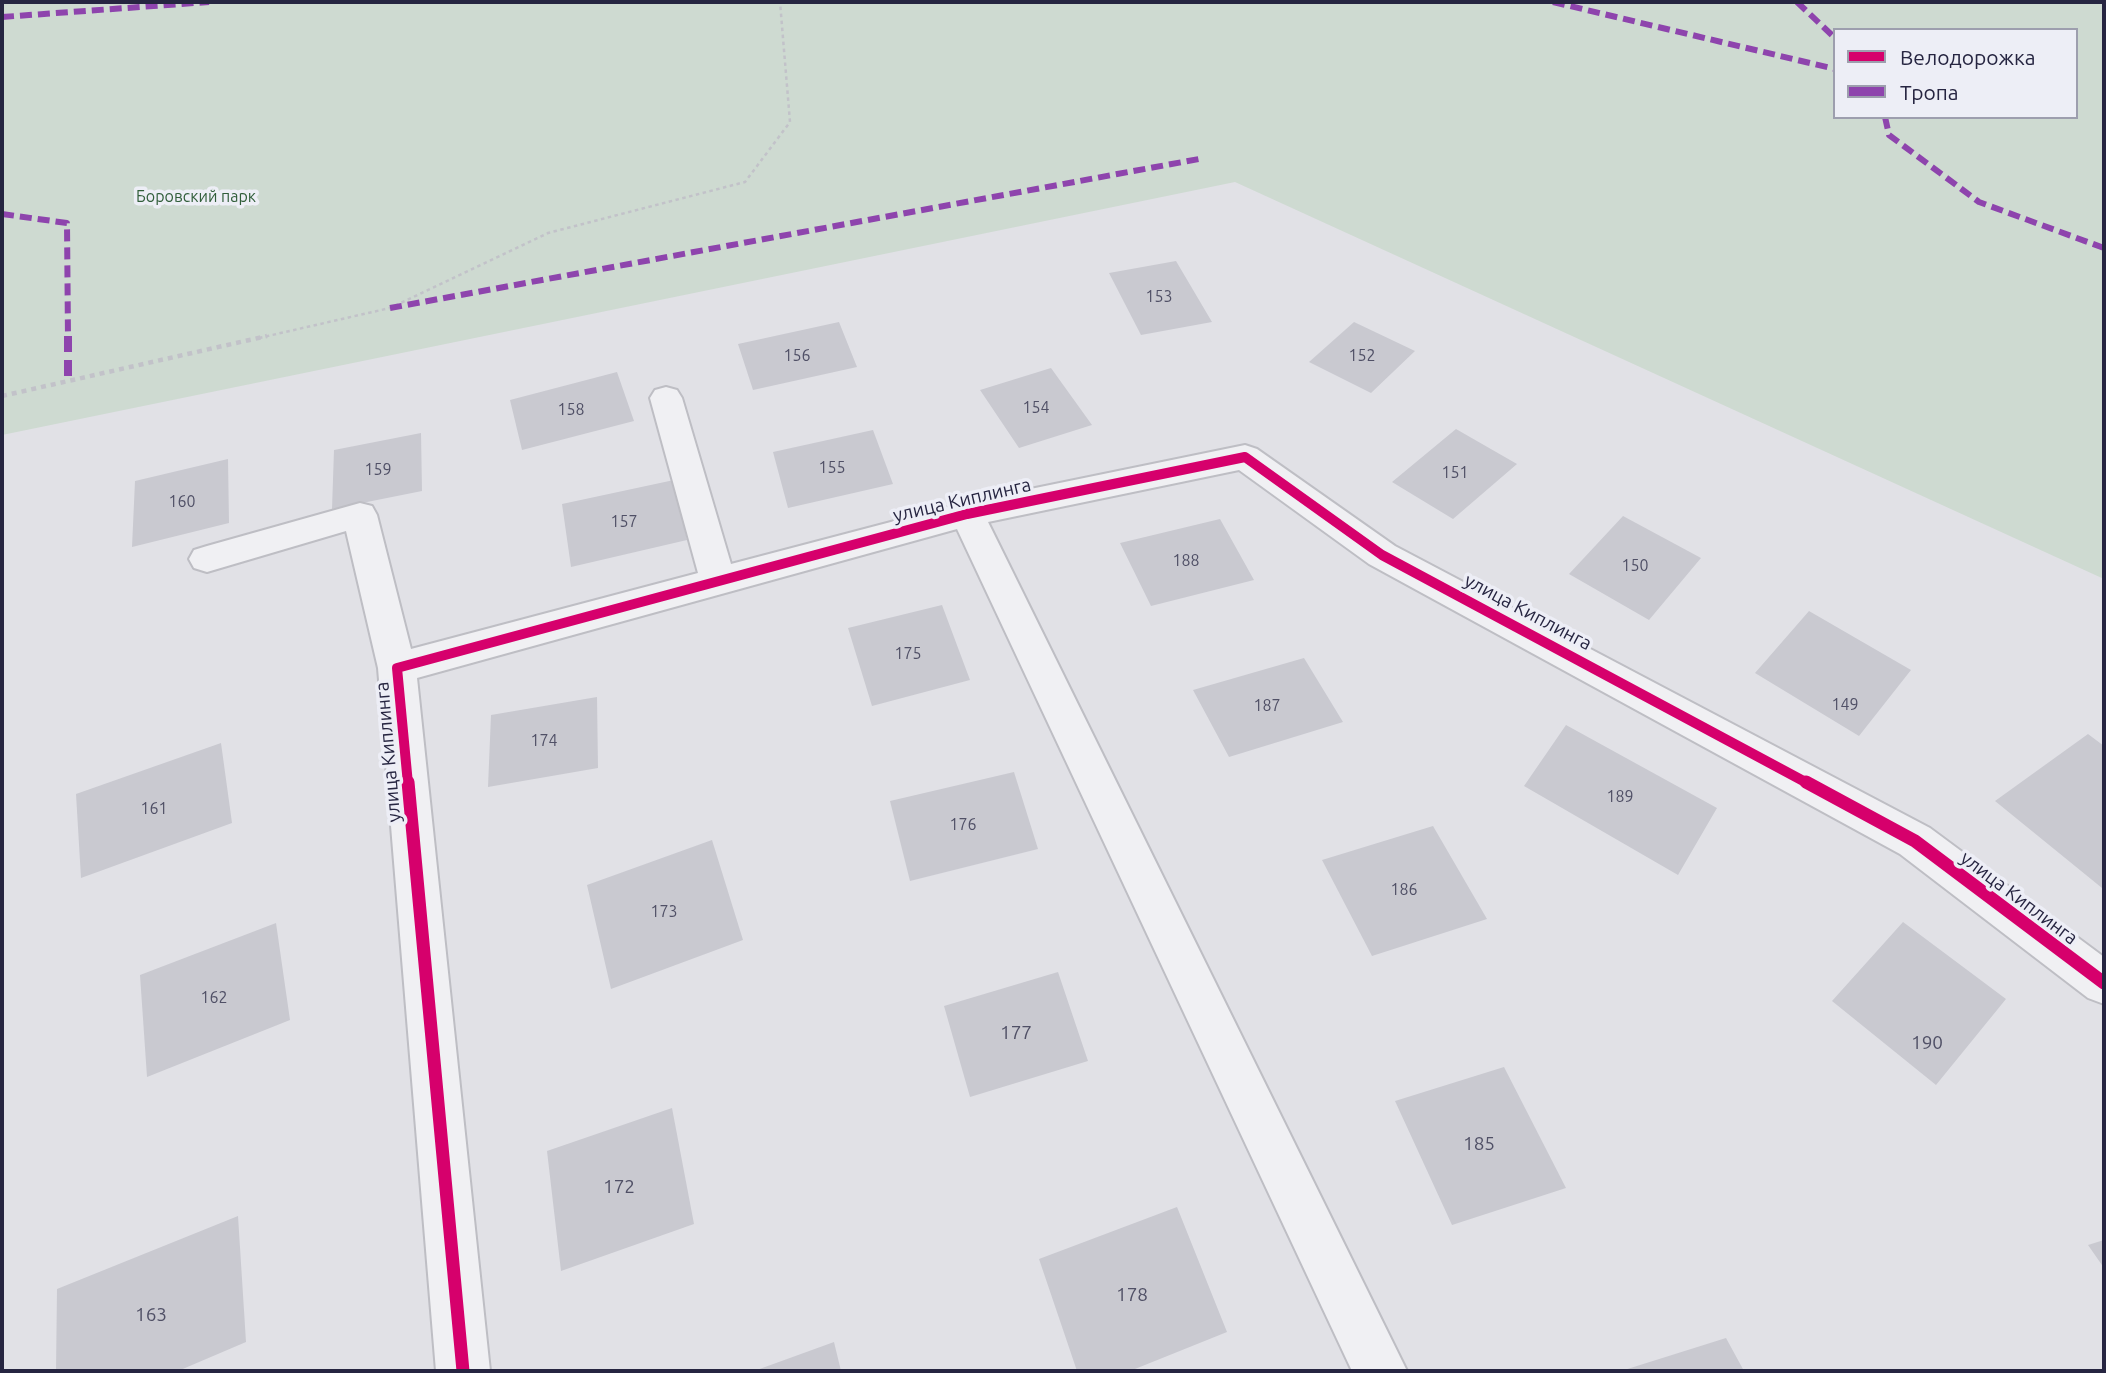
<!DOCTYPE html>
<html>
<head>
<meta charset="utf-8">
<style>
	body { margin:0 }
	#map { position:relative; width:2106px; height:1373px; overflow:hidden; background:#e1e1e6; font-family:Ubuntu,sans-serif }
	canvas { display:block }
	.frame { position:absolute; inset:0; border:4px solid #262541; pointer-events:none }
	.legend { position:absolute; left:1833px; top:28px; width:245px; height:91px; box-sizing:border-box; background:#edeef6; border:2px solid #9d9eae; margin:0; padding:9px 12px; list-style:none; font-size:21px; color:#262541 }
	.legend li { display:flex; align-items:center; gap:14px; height:35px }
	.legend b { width:35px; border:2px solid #9d9eae }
</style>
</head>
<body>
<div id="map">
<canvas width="2106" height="1373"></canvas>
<div class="frame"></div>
<ul class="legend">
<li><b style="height:9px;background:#d6006c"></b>Велодорожка</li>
<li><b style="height:9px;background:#8e44ad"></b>Тропа</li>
</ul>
</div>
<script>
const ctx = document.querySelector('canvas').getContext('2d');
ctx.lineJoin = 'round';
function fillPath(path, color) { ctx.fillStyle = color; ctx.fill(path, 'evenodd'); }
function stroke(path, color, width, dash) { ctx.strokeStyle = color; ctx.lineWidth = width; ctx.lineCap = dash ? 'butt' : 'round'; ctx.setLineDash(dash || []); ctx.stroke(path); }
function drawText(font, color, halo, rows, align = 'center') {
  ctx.font = font + ' Ubuntu,sans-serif'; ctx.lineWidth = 7; ctx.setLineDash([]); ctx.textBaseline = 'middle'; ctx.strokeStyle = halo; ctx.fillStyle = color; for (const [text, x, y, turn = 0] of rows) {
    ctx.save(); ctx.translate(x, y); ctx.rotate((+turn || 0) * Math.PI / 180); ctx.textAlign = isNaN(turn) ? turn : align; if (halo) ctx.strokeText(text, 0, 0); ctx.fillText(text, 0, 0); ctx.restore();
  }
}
const green = new Path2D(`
	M 2,2 L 2104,2 L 2104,579 L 1235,182 L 2,435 ZM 1835,30 L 2076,30 L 2076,117 L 1835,117 Z`);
const building = new Path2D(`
	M 1176,261 L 1212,322 L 1141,335 L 1109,273 Z
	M 839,322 L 857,367 L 753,390 L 738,344 Z
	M 1354,322 L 1415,351 L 1371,393 L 1309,362 Z
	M 1051,368 L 1092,425 L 1019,448 L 980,390 Z
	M 617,372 L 634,421 L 522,450 L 510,400 Z
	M 1456,429 L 1517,464 L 1453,519 L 1392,482 Z
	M 873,430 L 893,484 L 788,508 L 773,452 Z
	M 421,433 L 422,491 L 332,509 L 334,450 Z
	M 228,459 L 229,523 L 132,547 L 135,481 Z
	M 674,480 L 687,540 L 571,567 L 562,504 Z
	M 1623,516 L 1701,558 L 1649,620 L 1569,574 Z
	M 1220,519 L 1254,580 L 1151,606 L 1120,543 Z
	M 942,605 L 970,680 L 872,706 L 848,628 Z
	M 1809,611 L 1911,670 L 1859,736 L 1755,673 Z
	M 1304,658 L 1343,722 L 1229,757 L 1193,690 Z
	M 597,697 L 598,768 L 488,787 L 491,715 Z
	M 1566,725 L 1717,808 L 1678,875 L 1524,786 Z
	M 2088,734 L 2104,746 L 2102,888 L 1995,801 Z
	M 221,743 L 232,823 L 81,878 L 76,794 Z
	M 1014,772 L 1038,849 L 910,881 L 890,801 Z
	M 1433,826 L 1487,919 L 1372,956 L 1322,860 Z
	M 712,840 L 743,940 L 611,989 L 587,885 Z
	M 1903,922 L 2006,999 L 1936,1085 L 1832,1001 Z
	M 276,923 L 290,1020 L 147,1077 L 140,975 Z
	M 1058,972 L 1088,1061 L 970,1097 L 944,1006 Z
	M 1504,1067 L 1566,1188 L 1452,1225 L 1395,1101 Z
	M 672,1108 L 694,1224 L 561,1271 L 547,1151 Z
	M 1177,1207 L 1227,1332 L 1130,1371 L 1077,1371 L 1039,1259 Z
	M 238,1216 L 246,1342 L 178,1371 L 56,1371 L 57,1289 Z
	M 2104,1240 L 2104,1268 L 2088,1245 Z
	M 1726,1338 L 1744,1371 L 1621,1371 Z
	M 834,1342 L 841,1371 L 754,1371 Z`);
const pathFar1 = new Path2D(`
	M 259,338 L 390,308 L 548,233 L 745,182 L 790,122 L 780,2`);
const path = new Path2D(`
	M 2,396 L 267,336`);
const minor = new Path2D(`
	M 666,387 L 677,390 L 682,398 L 731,564 L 967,502 L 1245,445 L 1257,449 L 1395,546 L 1930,828 L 2104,957 L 2104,1004 L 2088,998 L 1900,854 L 1369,564 L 1239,470 L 988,522 L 1407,1371 L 1352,1371 L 957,529 L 417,678 L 490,1371 L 436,1371 L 378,668 L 346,531 L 207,572 L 194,568 L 189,559 L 194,550 L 207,546 L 360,503 L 372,506 L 377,515 L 411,649 L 698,573 L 650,398 L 655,390 Z`);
const quietFar1 = new Path2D(`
	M 1553,2 L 1835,69
	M 1797,2 L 1835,38
	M 2,17 L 209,2
	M 1885,117 L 1889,135 L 1979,202 L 2104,248
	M 2,214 L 67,223 L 68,338
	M 390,308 L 1199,159`);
const quiet = new Path2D(`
	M 68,336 L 68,381`);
const cyclewayFar1 = new Path2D(`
	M 408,784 L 397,668 L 967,514 L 1245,457 L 1382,555 L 1809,784`);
const cycleway = new Path2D(`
	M 408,782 L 463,1371
	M 1806,782 L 1915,841 L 2104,983`);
const farParknames = [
	["Боровский парк",196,197]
];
const numberNames = [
	["153",1159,297],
	["156",797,356],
	["152",1362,356],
	["154",1036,408],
	["158",571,410],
	["155",832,468],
	["159",378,470],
	["151",1455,473],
	["160",182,502],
	["157",624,522],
	["188",1186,561],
	["150",1635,566],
	["175",908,654],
	["149",1845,705],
	["187",1267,706],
	["174",544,741],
	["189",1620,797],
	["161",154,809],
	["176",963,825],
	["186",1404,890],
	["173",664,912],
	["162",214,998]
];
const streetNames = [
	["улица Киплинга",962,500,-13],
	["улица Киплинга",1528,612,28],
	["улица Киплинга",388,752,-95],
	["улица Киплинга",2019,898,37]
];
const nearNumbernames = [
	["177",1016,1033],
	["190",1927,1043],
	["185",1479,1144],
	["172",619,1187],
	["178",1132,1295],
	["163",151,1315]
];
fillPath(green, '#cedad1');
fillPath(building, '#c9c9d0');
stroke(minor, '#bebec4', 4);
stroke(pathFar1, '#c2c2c9', 2.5, [3.5, 3.5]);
stroke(path, '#c2c2c9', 4.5, [5, 5]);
fillPath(minor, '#f0f0f3');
stroke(quietFar1, '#8e44ad', 6, [12, 6]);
stroke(quiet, '#8e44ad', 8, [16, 8]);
stroke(cyclewayFar1, '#d6006c', 10);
stroke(cycleway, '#d6006c', 13);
drawText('16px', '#315e3a', '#edeef6', farParknames);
drawText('16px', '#505066', null, numberNames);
drawText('19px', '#262541', '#edeef6', streetNames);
drawText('19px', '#505066', null, nearNumbernames);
</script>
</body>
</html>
